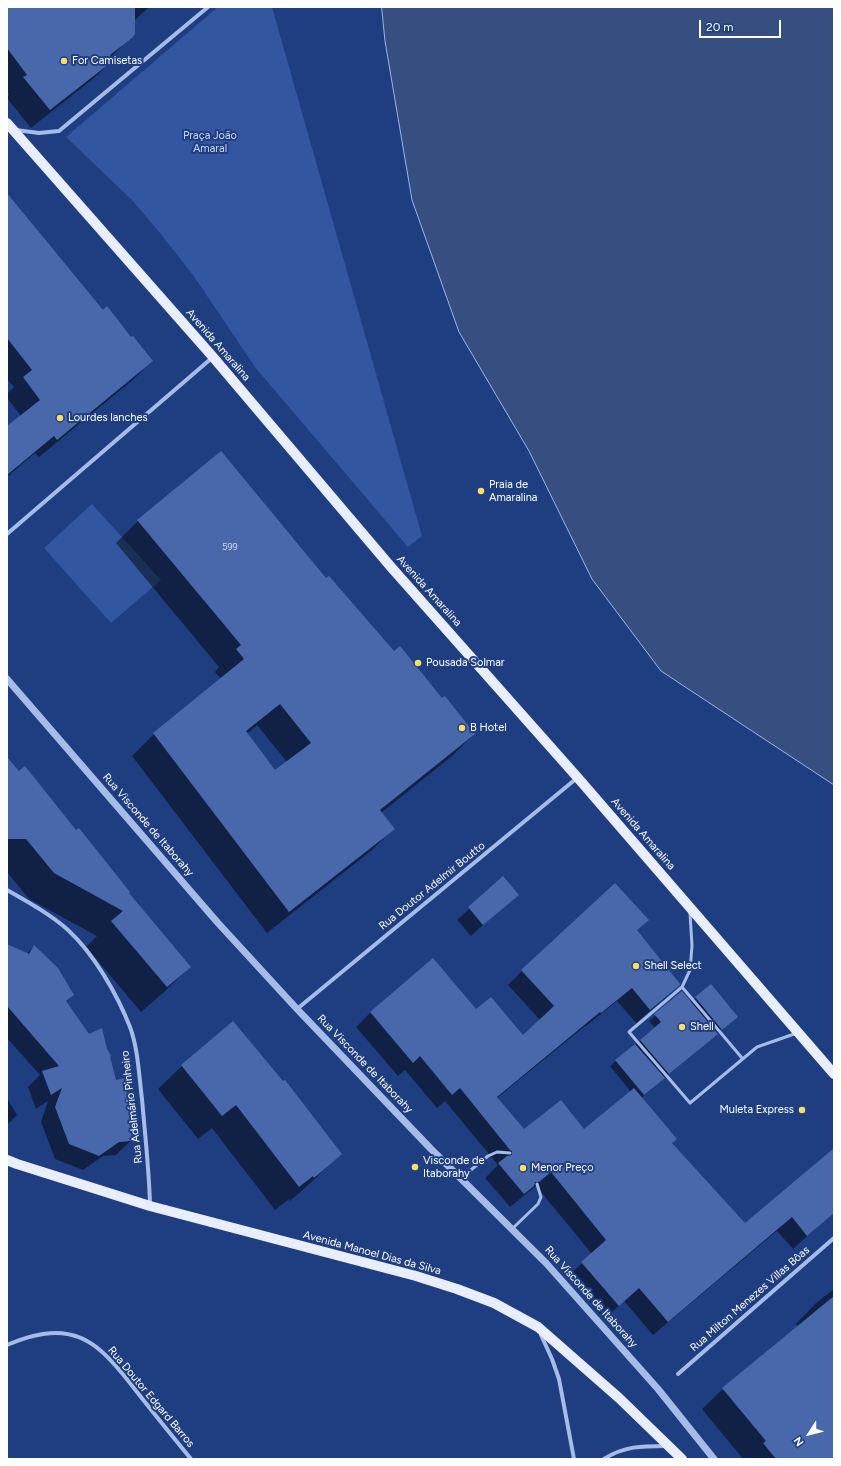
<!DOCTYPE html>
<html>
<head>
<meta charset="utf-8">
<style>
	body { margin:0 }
	#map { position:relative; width:841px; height:1466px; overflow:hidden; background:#1f3e82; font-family:Figtree,sans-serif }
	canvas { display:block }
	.frame { position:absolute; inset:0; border:8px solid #fff; pointer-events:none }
	.north { position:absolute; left:789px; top:1414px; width:40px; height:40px; -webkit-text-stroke:3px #1f3e82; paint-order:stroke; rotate:234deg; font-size:11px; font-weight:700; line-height:16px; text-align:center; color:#fff }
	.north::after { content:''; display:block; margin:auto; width:14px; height:18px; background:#fff; clip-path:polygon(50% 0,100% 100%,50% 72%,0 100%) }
	.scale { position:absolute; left:699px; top:20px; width:82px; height:18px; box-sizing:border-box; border:2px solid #fff; border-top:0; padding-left:5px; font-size:12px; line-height:14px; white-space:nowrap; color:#fff; -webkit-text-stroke:3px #1f3e82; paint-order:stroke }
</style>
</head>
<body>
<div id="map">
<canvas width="841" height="1466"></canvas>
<div class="frame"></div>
<div class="north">N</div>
<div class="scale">20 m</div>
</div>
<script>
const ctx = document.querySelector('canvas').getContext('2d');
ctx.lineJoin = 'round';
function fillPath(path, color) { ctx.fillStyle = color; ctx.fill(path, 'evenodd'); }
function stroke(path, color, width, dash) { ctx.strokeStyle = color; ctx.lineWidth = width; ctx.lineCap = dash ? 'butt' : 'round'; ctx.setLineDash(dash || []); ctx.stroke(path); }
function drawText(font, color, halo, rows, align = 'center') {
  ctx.font = font + ' Figtree,sans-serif'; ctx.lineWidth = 4; ctx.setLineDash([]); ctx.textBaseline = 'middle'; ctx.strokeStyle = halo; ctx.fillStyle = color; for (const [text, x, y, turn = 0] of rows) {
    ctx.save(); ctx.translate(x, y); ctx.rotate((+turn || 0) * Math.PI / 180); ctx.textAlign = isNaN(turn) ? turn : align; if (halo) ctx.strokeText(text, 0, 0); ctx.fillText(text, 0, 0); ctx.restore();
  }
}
const green = new Path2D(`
	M 218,7 L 272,7 L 422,536 L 408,547 L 255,367 L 193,275 L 160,233 L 132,200 L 66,137 Z
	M 92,504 L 161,580 L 111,623 L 44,548 Z`);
const water = new Path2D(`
	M 382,7 L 834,7 L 834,785 L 661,671 L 592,579 L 529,451 L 459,332 L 412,200 L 385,41 Z`);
const shadow = new Path2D(`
	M 7,7 L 149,7 L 134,21 L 131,37 L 111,57 L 113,60 L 94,78 L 31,128 L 7,98 L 9,94 L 7,92 Z
	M 7,193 L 103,311 L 152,361 L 134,379 L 39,457 L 35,453 L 7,477 L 7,428 L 21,416 L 7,398 L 7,394 L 14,387 L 7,379 Z
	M 138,521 L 326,579 L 394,652 L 442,699 L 474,734 L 452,756 L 381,813 L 394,828 L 372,850 L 267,933 L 132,756 L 154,734 L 221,679 L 215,672 L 219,667 L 116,543 ZM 257,725 L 287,762 L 275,772 L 247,734 Z
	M 7,758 L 19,772 L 76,832 L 190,967 L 164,992 L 141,1012 L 86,947 L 97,936 L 29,899 L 7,872 Z
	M 503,878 L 517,894 L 471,936 L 457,920 Z
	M 636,931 L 679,985 L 664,999 L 636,1023 L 617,1001 L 586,1026 L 585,1026 L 497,1098 L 524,1130 L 584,1130 L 631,1092 L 610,1066 L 655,1028 L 649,1021 L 682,993 L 690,1003 L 711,985 L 737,1017 L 641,1098 L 671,1143 L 745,1225 L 834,1148 L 834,1212 L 793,1249 L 777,1231 L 653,1335 L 624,1301 L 604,1319 L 568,1276 L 592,1254 L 536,1186 L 510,1207 L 485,1178 L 498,1165 L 445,1101 L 437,1108 L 405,1070 L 398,1076 L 356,1027 L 370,1013 L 433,959 L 476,1011 L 523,1036 L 540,1020 L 508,985 L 522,971 Z
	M 7,945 L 27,954 L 34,946 L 73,995 L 66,1002 L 89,1036 L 109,1058 L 131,1141 L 116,1155 L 103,1156 L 83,1170 L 55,1159 L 41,1122 L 48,1101 L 36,1109 L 28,1087 L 40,1075 L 7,1038 Z
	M 182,1066 L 340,1153 L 317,1177 L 290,1201 L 289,1199 L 275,1210 L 212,1128 L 198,1139 L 158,1089 Z
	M 7,1098 L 17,1115 L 7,1125 Z
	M 834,1289 L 834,1459 L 743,1459 L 702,1409 L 723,1389 L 798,1327 L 796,1324 L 816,1303 Z`);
const building = new Path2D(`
	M 7,7 L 135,7 L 135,34 L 132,38 L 110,55 L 114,60 L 50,110 L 23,77 L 27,75 L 7,48 Z
	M 7,193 L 103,310 L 107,306 L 131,337 L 133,336 L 153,361 L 57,440 L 54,436 L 7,475 L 7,426 L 40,400 L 23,377 L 32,370 L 7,338 Z
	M 221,451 L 326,578 L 329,576 L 394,651 L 400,646 L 442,698 L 445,696 L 475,734 L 380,810 L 395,829 L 289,912 L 153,733 L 244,659 L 236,649 L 241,645 L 137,520 ZM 280,704 L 311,743 L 275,770 L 246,731 Z
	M 7,757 L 19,771 L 25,766 L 76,830 L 79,828 L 130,892 L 129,893 L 191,967 L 167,987 L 111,921 L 123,911 L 54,873 L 26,839 L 7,839 Z
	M 503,876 L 519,895 L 483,925 L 468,907 Z
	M 615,883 L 649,920 L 637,930 L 680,984 L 680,985 L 650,1010 L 632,988 L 601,1013 L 600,1012 L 497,1097 L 524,1129 L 561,1100 L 584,1129 L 634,1088 L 677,1139 L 672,1143 L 745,1223 L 834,1148 L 834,1213 L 807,1236 L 792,1217 L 668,1322 L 639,1288 L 619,1306 L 581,1262 L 606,1240 L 551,1172 L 539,1182 L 535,1182 L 534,1186 L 524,1194 L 498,1163 L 507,1156 L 512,1155 L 512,1151 L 510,1150 L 460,1088 L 452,1095 L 420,1056 L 413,1063 L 370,1012 L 433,958 L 476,1009 L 491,997 L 523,1035 L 554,1006 L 521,970 Z
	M 7,944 L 29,954 L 34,945 L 58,968 L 74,995 L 66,1001 L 89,1034 L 102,1028 L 107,1049 L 111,1056 L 110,1057 L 116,1080 L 125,1078 L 132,1141 L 119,1142 L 99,1156 L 69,1144 L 55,1107 L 62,1088 L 51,1095 L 42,1071 L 59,1066 L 7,1006 Z
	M 711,984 L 738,1017 L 722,1030 L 695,997 Z
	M 682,991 L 718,1034 L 669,1074 L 640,1040 L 661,1022 L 654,1014 Z
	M 233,1021 L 283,1081 L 285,1080 L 342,1154 L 314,1178 L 313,1176 L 299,1187 L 236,1105 L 222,1116 L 181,1065 Z
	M 635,1044 L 665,1078 L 644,1095 L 615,1060 Z
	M 834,1296 L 834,1459 L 776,1459 L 763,1443 L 766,1441 L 722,1388 Z`);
const service = new Path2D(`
	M 690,913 L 692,946 L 690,970 L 682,987 L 629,1032 L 690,1103 L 757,1047 L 797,1033
	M 682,987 L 742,1058
	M 461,1178 L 488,1156 L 497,1152 L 510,1153
	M 512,1229 L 538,1204 L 541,1197 L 537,1184`);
const minor = new Path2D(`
	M 16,130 L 39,133 L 59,131 L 208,7
	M 7,534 L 213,357
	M 7,890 C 28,902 50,914 68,930 C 94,954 117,994 130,1027 C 138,1048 139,1076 142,1099 C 145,1134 149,1169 150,1204
	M 297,1009 L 577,778
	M 541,1335 L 552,1359 L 559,1379 L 574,1459
	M 7,1345 C 40,1331 72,1325 101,1351 C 115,1363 126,1378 137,1392 C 155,1415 173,1437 191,1459
	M 678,1374 L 834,1238
	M 604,1459 C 624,1446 642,1446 666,1446`);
const tertiary = new Path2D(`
	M 7,679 L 218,923 L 297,1009 L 431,1149 L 546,1263 L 658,1389 L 714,1459`);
const primary = new Path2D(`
	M 7,123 L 213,357 L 391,567 L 578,778 L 834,1074
	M 7,1160 L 17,1164 L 150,1206 L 416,1276 L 457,1289 L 494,1303 L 538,1327 L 619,1398 L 682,1459`);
const markers = [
	[64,61,4,"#f7de65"],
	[60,418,4,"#f7de65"],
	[481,491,4,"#f7de65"],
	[418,663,4,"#f7de65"],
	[462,728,4,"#f7de65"],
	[636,966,4,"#f7de65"],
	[682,1027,4,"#f7de65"],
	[802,1110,4,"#f7de65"],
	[415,1167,4,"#f7de65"],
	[523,1168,4,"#f7de65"]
];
const numberNames = [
	["599",230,547]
];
const poiNames = [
	["For Camisetas",72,61],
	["Lourdes lanches",68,418],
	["Praia de",489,485],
	["Amaralina",489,498],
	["Pousada Solmar",426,663],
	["B Hotel",470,728],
	["Shell Select",644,966],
	["Shell",690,1027],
	["Muleta Express",794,1110,"right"],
	["Visconde de",423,1161],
	["Itaborahy",423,1174],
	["Menor Preço",531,1168]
];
const parkNames = [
	["Praça João",210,136],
	["Amaral",210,149]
];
const streetNames = [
	["Avenida Amaralina",218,345,49],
	["Avenida Amaralina",429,591,48],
	["Rua Visconde de Itaborahy",148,825,49],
	["Avenida Amaralina",643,834,49],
	["Rua Doutor Adelmir Boutto",432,886,-39],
	["Rua Visconde de Itaborahy",365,1064,46],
	["Rua Adelmário Pinheiro",132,1107,-97],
	["Avenida Manoel Dias da Silva",372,1253,15],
	["Rua Visconde de Itaborahy",591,1297,48],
	["Rua Milton Menezes Villas Bôas",750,1299,-41],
	["Rua Doutor Edgard Barros",151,1397,50]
];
fillPath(green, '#3356a0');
fillPath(water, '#374e80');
stroke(water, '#99b5ea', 1);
fillPath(shadow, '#0007');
fillPath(building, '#4868ab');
stroke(service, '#a5bce9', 3);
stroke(minor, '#a5bce9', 4);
stroke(tertiary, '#a5bce9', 7);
stroke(primary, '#e8eefe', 10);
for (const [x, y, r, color] of markers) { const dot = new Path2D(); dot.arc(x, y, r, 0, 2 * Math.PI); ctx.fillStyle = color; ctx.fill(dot); stroke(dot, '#1f3e82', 1.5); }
drawText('9px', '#d1d9ea', null, numberNames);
drawText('11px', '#fff', '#1f3e82', poiNames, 'left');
drawText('11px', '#c9d9f7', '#1f3e82', parkNames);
drawText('11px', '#fff', '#1f3e82', streetNames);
</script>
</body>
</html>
